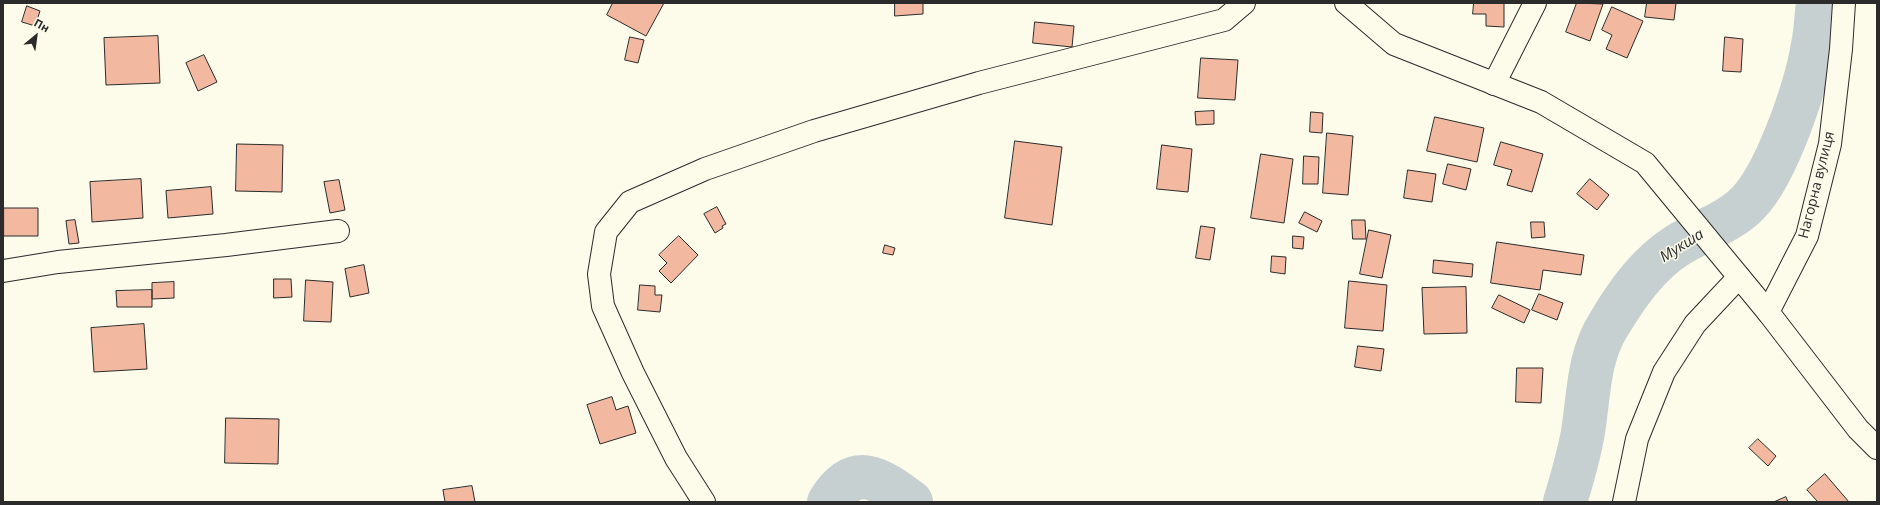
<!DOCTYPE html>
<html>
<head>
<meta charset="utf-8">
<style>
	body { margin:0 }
	#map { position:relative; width:1880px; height:505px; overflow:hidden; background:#fdfbea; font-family:"Open Sans",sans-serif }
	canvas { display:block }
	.frame { position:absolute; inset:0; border:4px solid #2b2b2b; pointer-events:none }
	.north { position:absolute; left:16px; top:16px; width:40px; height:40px; -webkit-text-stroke:3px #fdfbea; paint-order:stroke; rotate:29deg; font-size:11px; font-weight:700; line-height:16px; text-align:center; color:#2b2b2b }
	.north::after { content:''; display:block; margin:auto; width:14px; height:18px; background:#2b2b2b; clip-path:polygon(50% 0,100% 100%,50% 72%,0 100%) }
</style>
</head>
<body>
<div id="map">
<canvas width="1880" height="505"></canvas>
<div class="frame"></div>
<div class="north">Пн</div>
</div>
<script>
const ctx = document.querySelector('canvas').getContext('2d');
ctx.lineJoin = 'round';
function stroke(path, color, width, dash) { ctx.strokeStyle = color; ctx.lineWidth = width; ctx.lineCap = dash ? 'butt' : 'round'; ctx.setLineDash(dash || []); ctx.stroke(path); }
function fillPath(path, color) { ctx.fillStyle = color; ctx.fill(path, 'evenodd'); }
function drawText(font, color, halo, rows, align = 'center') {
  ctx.font = font + ' "Open Sans",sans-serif'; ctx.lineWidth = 3; ctx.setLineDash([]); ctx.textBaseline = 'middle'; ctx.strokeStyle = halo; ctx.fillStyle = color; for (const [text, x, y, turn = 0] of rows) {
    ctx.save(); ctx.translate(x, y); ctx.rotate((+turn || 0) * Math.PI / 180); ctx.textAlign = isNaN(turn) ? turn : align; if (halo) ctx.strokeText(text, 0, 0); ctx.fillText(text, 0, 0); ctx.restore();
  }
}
const river = new Path2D(`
	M 829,502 C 855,460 880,479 911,502
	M 1565,502 C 1572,479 1579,455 1583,432 C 1589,394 1588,357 1609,324 C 1627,294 1648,264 1678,245 C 1700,231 1729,223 1748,203 C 1777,173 1806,87 1813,45 C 1816,31 1816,17 1818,3`);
const building = new Path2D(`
	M 613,3 L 664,3 L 646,36 L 607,15 Z
	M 895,3 L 923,3 L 923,14 L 895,16 Z
	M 1474,3 L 1504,3 L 1504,27 L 1486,26 L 1486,14 L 1473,14 Z
	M 1577,3 L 1603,4 L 1590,41 L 1566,32 Z
	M 1647,3 L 1676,3 L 1674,20 L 1645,17 Z
	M 27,6 L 40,11 L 35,26 L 22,22 Z
	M 1612,7 L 1643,21 L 1627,58 L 1606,49 L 1612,35 L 1602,30 Z
	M 1035,22 L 1074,26 L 1072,47 L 1033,43 Z
	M 158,36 L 160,83 L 106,85 L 104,38 Z
	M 630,37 L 644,40 L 638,63 L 625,60 Z
	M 1725,37 L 1743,39 L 1741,72 L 1723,71 Z
	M 204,55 L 217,82 L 198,91 L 186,63 Z
	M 1201,58 L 1238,60 L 1235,100 L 1198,98 Z
	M 1214,111 L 1214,124 L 1196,125 L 1195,112 Z
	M 1311,112 L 1323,113 L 1322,133 L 1310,132 Z
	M 1435,117 L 1484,128 L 1477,162 L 1427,151 Z
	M 1327,133 L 1353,136 L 1348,195 L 1323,193 Z
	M 1015,141 L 1062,147 L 1052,225 L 1005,218 Z
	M 1501,142 L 1543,154 L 1532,192 L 1507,185 L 1512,170 L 1494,165 Z
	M 237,144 L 283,145 L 282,192 L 236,191 Z
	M 1162,145 L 1192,149 L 1188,192 L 1157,189 Z
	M 1261,154 L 1293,159 L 1284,223 L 1251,218 Z
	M 1304,156 L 1319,157 L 1318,184 L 1303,184 Z
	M 1448,164 L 1471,169 L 1466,190 L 1443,184 Z
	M 1408,170 L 1436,174 L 1432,202 L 1404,198 Z
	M 141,179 L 143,218 L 92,222 L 90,182 Z
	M 1590,179 L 1609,195 L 1597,210 L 1577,194 Z
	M 339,180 L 345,210 L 330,213 L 324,182 Z
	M 211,187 L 213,214 L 168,218 L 166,191 Z
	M 717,207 L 726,224 L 722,226 L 723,228 L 715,233 L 704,214 Z
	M 4,208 L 38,208 L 38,236 L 4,236 Z
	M 1305,212 L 1322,221 L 1317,232 L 1299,223 Z
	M 75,220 L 79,243 L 69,244 L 66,221 Z
	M 1352,220 L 1365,220 L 1366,239 L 1353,239 Z
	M 1531,222 L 1544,222 L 1545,237 L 1532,238 Z
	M 1201,226 L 1215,228 L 1210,260 L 1196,258 Z
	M 1369,230 L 1391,235 L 1382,278 L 1360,274 Z
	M 679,236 L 698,255 L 671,283 L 659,271 L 667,263 L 659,255 Z
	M 1293,236 L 1304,237 L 1303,249 L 1293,248 Z
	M 1497,242 L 1584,255 L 1581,275 L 1543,270 L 1540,290 L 1491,283 Z
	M 885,245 L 895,248 L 893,255 L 883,253 Z
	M 1272,256 L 1286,257 L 1285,274 L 1271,272 Z
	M 1434,260 L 1473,264 L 1472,277 L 1433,273 Z
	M 364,265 L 369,293 L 350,297 L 345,269 Z
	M 274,279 L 291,279 L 292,297 L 274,298 Z
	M 306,280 L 333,282 L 331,322 L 304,321 Z
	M 1349,281 L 1387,285 L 1383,331 L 1345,328 Z
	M 174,282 L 174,298 L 152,299 L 152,283 Z
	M 640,285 L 655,286 L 655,295 L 662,295 L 660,312 L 638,310 Z
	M 1466,287 L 1467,333 L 1424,334 L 1422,288 Z
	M 152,290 L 152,307 L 117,307 L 116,291 Z
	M 1539,294 L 1563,303 L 1557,320 L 1532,310 Z
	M 1499,295 L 1530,310 L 1524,323 L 1492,308 Z
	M 144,324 L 147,369 L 94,372 L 91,328 Z
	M 1358,346 L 1384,349 L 1381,371 L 1355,367 Z
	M 1517,368 L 1543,368 L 1541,403 L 1516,402 Z
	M 612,397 L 616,410 L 628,406 L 636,433 L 600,444 L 587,405 Z
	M 226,418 L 279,419 L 278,464 L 225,463 Z
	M 1758,439 L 1776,456 L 1768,466 L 1749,448 Z
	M 1825,474 L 1849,502 L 1818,502 L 1807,490 Z
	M 472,486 L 475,502 L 445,502 L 443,490 Z
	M 1786,497 L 1788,502 L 1774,502 Z`);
const minor = new Path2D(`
	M 1494,84 L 1535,3
	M 3,271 L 58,262 L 226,245 L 338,231
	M 1768,312 L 1807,236 L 1830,144 L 1841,49 L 1844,3
	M 704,502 L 676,458 L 633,373 L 603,306 L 599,274 L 606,232 L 630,202 L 705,169 L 814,131 L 979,83 L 1224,20 L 1244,3
	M 1624,502 L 1637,439 L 1664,372 L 1695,324 L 1739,277`);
const secondary = new Path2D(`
	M 1346,3 L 1394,44 L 1541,102 L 1645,163 L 1768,312 L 1858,429 L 1877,448`);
const streetNames = [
	["Нагорна вулиця",1817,185,-76]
];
const waterNames = [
	["Мукша",1682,246,-32]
];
stroke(river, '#c7d0d0', 44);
fillPath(building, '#f2b8a0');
stroke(building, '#2b2b2b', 1);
stroke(minor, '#2b2b2b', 24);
stroke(secondary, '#2b2b2b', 24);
stroke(minor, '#fdfbea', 22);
stroke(secondary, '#fdfbea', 22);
drawText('14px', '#2b2b2b', '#fdfbea', streetNames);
drawText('italic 15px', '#2b2b2b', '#fdfbea', waterNames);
</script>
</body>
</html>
